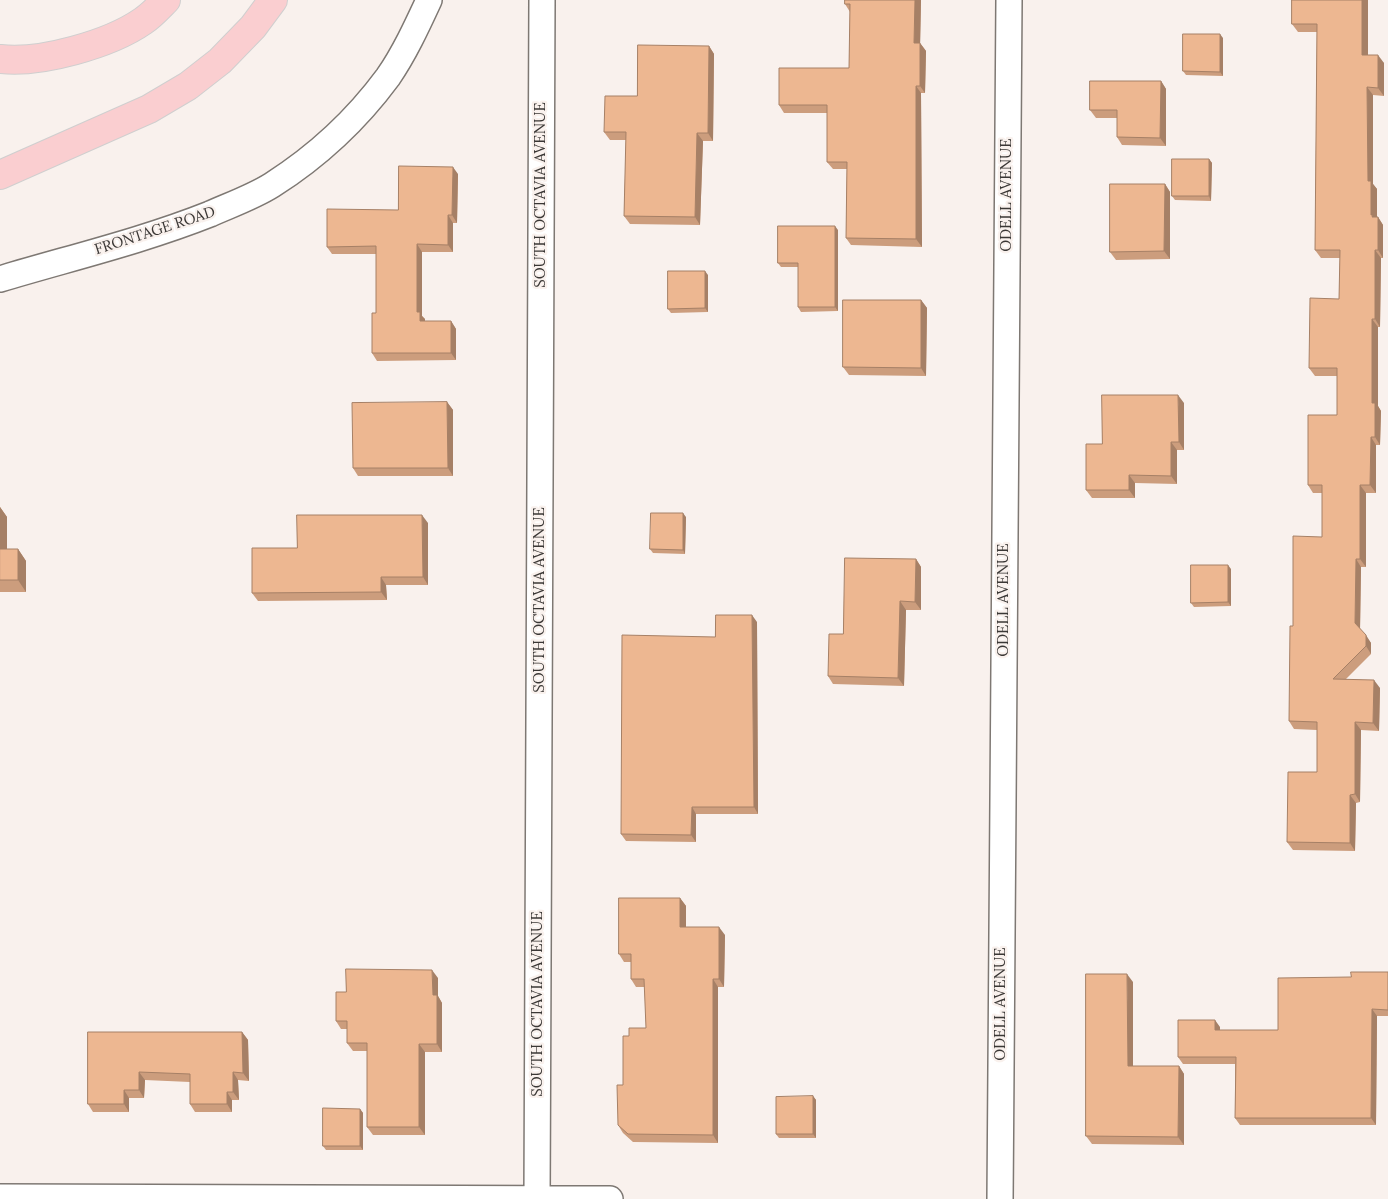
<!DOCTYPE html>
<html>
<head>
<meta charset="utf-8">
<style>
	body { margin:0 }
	canvas { display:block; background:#f9f1ed }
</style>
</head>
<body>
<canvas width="1388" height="1199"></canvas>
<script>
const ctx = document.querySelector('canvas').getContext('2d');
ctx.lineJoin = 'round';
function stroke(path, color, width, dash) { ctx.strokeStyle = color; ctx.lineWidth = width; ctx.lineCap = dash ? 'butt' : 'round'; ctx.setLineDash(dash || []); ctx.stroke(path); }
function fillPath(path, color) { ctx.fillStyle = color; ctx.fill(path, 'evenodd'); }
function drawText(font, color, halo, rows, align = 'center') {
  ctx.font = font + ' Lora,serif'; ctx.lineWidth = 4.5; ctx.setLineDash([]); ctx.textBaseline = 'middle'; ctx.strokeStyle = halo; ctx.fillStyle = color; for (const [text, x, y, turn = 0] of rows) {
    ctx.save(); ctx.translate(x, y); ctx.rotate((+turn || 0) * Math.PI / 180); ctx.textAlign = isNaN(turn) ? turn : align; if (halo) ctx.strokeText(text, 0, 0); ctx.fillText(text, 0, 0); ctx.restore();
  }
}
const street = new Path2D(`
	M 0,279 C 70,258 142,241 210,214 C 230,205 253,197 272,185 C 316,157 357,119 388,77 C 404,54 417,26 429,0
	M 0,1197 L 610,1199
	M 537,1199 L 542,0
	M 1000,1199 L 1009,0`);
const primary = new Path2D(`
	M 0,59 C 40,64 110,44 143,21 C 152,15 159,7 166,0
	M 0,175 L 149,109 L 188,86 L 220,61 L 253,27 L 273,0`);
const wall = new Path2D(`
	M 845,0 L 921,0 L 920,43 L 926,51 L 925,93 L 921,93 L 922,247 L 851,245 L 846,238 L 847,169 L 833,169 L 827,162 L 827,113 L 784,113 L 779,105 L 849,68 L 850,12 L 845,4 Z
	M 1292,0 L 1368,0 L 1368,55 L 1384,63 L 1384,96 L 1373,95 L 1373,184 L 1377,189 L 1377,217 L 1378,217 L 1383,225 L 1383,258 L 1381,258 L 1380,327 L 1378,327 L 1378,406 L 1381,411 L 1380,445 L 1376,445 L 1376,493 L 1366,493 L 1366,567 L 1361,567 L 1360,629 L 1371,643 L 1371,654 L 1346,679 L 1380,688 L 1379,731 L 1361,730 L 1360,802 L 1356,803 L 1355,851 L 1293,850 L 1287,842 L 1317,772 L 1317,730 L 1294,729 L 1289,721 L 1293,626 L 1322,537 L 1322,493 L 1313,493 L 1308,485 L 1337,415 L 1337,376 L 1315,376 L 1309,368 L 1339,299 L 1340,258 L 1321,258 L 1315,250 L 1317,32 L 1298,32 L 1292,24 Z
	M 1223,38 L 1223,76 L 1186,75 L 1183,71 Z
	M 709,46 L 714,54 L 713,141 L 703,141 L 700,225 L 630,224 L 624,216 L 626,140 L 610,140 L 604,132 L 637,96 Z
	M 1161,81 L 1166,89 L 1166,146 L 1122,145 L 1117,137 L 1117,118 L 1096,118 L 1090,110 Z
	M 1209,159 L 1212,163 L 1211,201 L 1175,200 L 1172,196 Z
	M 458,174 L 457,223 L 453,223 L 453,252 L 422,252 L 422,316 L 425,319 L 425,321 L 451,321 L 456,329 L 456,360 L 377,361 L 372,353 L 376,313 L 376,254 L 332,254 L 327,247 L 398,210 Z
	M 1165,184 L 1170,192 L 1170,259 L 1116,260 L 1110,252 Z
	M 838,230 L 838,311 L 801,312 L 798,307 L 798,267 L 781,267 L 778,263 Z
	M 708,275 L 708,312 L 671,313 L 668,309 Z
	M 921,300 L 927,308 L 926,376 L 849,375 L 843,367 Z
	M 447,402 L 453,410 L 453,476 L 358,476 L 353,468 Z
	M 1184,403 L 1184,450 L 1177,450 L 1177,484 L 1135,483 L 1135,498 L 1092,498 L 1086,490 L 1102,444 Z
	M 0,507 L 7,517 L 7,549 L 18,549 L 26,561 L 26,592 L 0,592 Z
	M 686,517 L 685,554 L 653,553 L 650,549 Z
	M 428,523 L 428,585 L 386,585 L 387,600 L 258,601 L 252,593 L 297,548 Z
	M 916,559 L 921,567 L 921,610 L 906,610 L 904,686 L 833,684 L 828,676 L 843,634 Z
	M 1231,569 L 1231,606 L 1194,607 L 1191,603 Z
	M 757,622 L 758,814 L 696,814 L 696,842 L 626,841 L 621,834 L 715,637 Z
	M 680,898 L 686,906 L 686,927 L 725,935 L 724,987 L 718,987 L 718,1143 L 633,1142 L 623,1133 L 618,1125 L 629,1036 L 646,1028 L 645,987 L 636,987 L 631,979 L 631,962 L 624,962 L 619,954 Z
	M 1388,972 L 1388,1016 L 1377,1016 L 1376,1125 L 1240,1125 L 1235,1118 L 1235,1064 L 1183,1064 L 1178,1057 L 1220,1027 L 1220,1030 L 1278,1030 L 1351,977 Z
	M 438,978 L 438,996 L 442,1003 L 442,1052 L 425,1052 L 425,1135 L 373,1135 L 367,1127 L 367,1051 L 353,1051 L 347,1043 L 347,1029 L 341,1029 L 336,1021 L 346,992 Z
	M 1133,982 L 1133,1066 L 1179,1066 L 1184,1074 L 1184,1145 L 1092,1144 L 1086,1136 Z
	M 88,1032 L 242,1032 L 248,1040 L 249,1081 L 238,1080 L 239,1100 L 232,1100 L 232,1112 L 195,1112 L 190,1104 L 190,1082 L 145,1080 L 144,1098 L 129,1098 L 129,1112 L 93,1112 L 88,1104 Z
	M 813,1096 L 816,1100 L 816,1138 L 779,1138 L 776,1134 Z
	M 360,1109 L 363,1113 L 363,1150 L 326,1150 L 323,1146 Z`);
const shadedWall = new Path2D(`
	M 915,0 L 921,0 L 920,51 L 914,43 Z
	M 1362,0 L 1368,0 L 1368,63 L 1362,55 Z
	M 1220,34 L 1223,38 L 1223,76 L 1220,72 Z
	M 920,43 L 926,51 L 925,93 L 920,86 Z
	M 709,46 L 714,54 L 713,141 L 708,133 Z
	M 1378,55 L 1384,63 L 1384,96 L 1378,88 Z
	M 1161,81 L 1166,89 L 1166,146 L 1160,138 Z
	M 916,86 L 921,93 L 922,247 L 916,239 Z
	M 1367,87 L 1373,95 L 1373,184 L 1377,189 L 1377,221 L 1378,217 L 1383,225 L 1383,258 L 1378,250 L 1371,215 L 1368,181 Z
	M 697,133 L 703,141 L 700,225 L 695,217 Z
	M 1209,159 L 1212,163 L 1211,201 L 1209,196 Z
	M 453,167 L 458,174 L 457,223 L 452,215 Z
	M 1165,184 L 1170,192 L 1170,259 L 1164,251 Z
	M 448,215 L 453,223 L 453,252 L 448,245 Z
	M 835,226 L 838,230 L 838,311 L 835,307 Z
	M 417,244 L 422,252 L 422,316 L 425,319 L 425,329 L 420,321 L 417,312 Z
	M 1375,250 L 1381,258 L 1380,327 L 1375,319 Z
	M 705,271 L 708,275 L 708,312 L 705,308 Z
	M 921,300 L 927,308 L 926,376 L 921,368 Z
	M 1372,319 L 1378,327 L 1378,406 L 1381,411 L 1380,445 L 1375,437 L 1372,403 Z
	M 451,321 L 456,329 L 456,360 L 451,353 Z
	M 1178,395 L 1184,403 L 1184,450 L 1179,442 Z
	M 447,402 L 453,410 L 453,476 L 448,468 Z
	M 1371,437 L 1376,445 L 1376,493 L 1370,485 Z
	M 1171,442 L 1177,450 L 1177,484 L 1171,476 Z
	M 1129,475 L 1135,483 L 1135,498 L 1129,490 Z
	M 1360,485 L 1366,493 L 1366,567 L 1360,559 Z
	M 0,507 L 7,517 L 7,561 L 0,551 Z
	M 683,513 L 686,517 L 685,554 L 683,550 Z
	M 422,515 L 428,523 L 428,585 L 423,577 Z
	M 18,549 L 26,561 L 26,592 L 18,580 Z
	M 916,559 L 921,567 L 921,610 L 915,602 Z
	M 1356,559 L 1361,567 L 1360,631 L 1355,623 Z
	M 1228,565 L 1231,569 L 1231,606 L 1228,602 Z
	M 381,577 L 386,585 L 387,600 L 381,592 Z
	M 900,601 L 906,610 L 904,686 L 898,678 Z
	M 752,615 L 757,622 L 758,814 L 754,807 Z
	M 1366,635 L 1371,643 L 1371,654 L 1366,646 Z
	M 1374,680 L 1380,688 L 1379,731 L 1373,723 Z
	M 1355,722 L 1361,730 L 1360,802 L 1355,794 Z
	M 1350,795 L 1356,803 L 1355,851 L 1350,843 Z
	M 692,807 L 696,814 L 696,842 L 691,835 Z
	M 680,898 L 686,906 L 686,935 L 680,927 Z
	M 719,927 L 725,935 L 724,987 L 719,979 Z
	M 432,970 L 438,978 L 438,996 L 442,1003 L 442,1052 L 437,1044 L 433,995 Z
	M 1127,974 L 1133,982 L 1133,1074 L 1128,1066 Z
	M 713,979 L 718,987 L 718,1143 L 713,1135 Z
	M 1372,1009 L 1377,1016 L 1376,1125 L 1371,1118 Z
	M 1215,1020 L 1220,1027 L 1220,1037 L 1215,1030 Z
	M 242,1032 L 248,1040 L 249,1081 L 243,1073 Z
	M 419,1044 L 425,1052 L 425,1135 L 419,1127 Z
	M 1179,1066 L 1184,1074 L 1184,1145 L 1178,1137 Z
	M 139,1072 L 145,1080 L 144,1098 L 139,1090 Z
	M 233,1072 L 238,1080 L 239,1100 L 233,1092 Z
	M 124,1090 L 129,1098 L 129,1112 L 124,1104 Z
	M 227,1092 L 232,1100 L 232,1112 L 227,1104 Z
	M 813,1096 L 816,1100 L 816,1138 L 813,1134 Z
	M 360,1109 L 363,1113 L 363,1150 L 360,1146 Z`);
const building = new Path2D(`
	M 845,0 L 915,0 L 914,43 L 920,43 L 920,86 L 916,86 L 916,239 L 846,238 L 847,162 L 827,162 L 827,105 L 779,105 L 779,68 L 849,68 L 850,4 L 845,4 Z
	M 1292,0 L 1362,0 L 1362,55 L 1378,55 L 1378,88 L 1367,87 L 1368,181 L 1371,181 L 1371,215 L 1373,215 L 1372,217 L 1378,217 L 1378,250 L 1375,250 L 1375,319 L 1372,319 L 1372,403 L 1375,403 L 1375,437 L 1371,437 L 1370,485 L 1360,485 L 1360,559 L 1356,559 L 1355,623 L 1366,635 L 1366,646 L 1333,679 L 1374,680 L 1373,723 L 1355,722 L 1355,794 L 1350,795 L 1350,843 L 1287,842 L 1288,772 L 1317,772 L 1317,722 L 1289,721 L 1290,626 L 1293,626 L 1293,536 L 1322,537 L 1322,485 L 1308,485 L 1308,415 L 1337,415 L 1337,368 L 1309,368 L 1310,298 L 1339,299 L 1340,250 L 1315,250 L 1317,24 L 1292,24 Z
	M 1183,34 L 1220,34 L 1220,72 L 1183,71 Z
	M 638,45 L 709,46 L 708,133 L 697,133 L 695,217 L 624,216 L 626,132 L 604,132 L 605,96 L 637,96 Z
	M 1090,81 L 1161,81 L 1160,138 L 1117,137 L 1117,110 L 1090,110 Z
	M 1172,159 L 1209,159 L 1209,196 L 1172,196 Z
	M 399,166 L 453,167 L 452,215 L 448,215 L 448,245 L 417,244 L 417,312 L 420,312 L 420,321 L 451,321 L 451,353 L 372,353 L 372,313 L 376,313 L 376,246 L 327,247 L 327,209 L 398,210 Z
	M 1110,184 L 1165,184 L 1164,251 L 1110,252 Z
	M 778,226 L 835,226 L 835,307 L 798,307 L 798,263 L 778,263 Z
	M 668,271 L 705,271 L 705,308 L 668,309 Z
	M 843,300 L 921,300 L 921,368 L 843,367 Z
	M 1102,395 L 1178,395 L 1179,442 L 1171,442 L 1171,476 L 1129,475 L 1129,490 L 1086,490 L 1086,444 L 1102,444 Z
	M 447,402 L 448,468 L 353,468 L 352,403 Z
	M 651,513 L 683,513 L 683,550 L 650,549 Z
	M 297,515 L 422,515 L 423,577 L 381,577 L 381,592 L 252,593 L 252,548 L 297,548 Z
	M 0,549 L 18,549 L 18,580 L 0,580 Z
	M 845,558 L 916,559 L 915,602 L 900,601 L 898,678 L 828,676 L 829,634 L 843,634 Z
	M 1191,565 L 1228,565 L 1228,602 L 1191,603 Z
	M 716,615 L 752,615 L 754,807 L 692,807 L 691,835 L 621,834 L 622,635 L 715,637 Z
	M 619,898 L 680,898 L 680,927 L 719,927 L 719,979 L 713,979 L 713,1135 L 628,1134 L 618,1125 L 617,1085 L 623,1085 L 623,1036 L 629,1036 L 629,1028 L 646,1028 L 644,979 L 631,979 L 631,954 L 619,954 Z
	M 346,969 L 432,970 L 433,995 L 437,995 L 437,1044 L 419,1044 L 419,1127 L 367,1127 L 367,1043 L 347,1043 L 347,1021 L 336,1021 L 336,992 L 346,992 Z
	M 1351,972 L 1388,972 L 1388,1010 L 1372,1009 L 1371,1118 L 1235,1118 L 1236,1057 L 1178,1057 L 1178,1020 L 1215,1020 L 1215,1030 L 1278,1030 L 1278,978 L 1351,977 Z
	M 1086,974 L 1127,974 L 1128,1066 L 1179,1066 L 1178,1137 L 1086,1136 Z
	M 88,1032 L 242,1032 L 243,1073 L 233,1072 L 233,1092 L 227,1092 L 227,1104 L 190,1104 L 190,1074 L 139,1072 L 139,1090 L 124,1090 L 124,1104 L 88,1104 Z
	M 813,1096 L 813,1134 L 776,1134 L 776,1097 Z
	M 323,1108 L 360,1109 L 360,1146 L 323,1146 Z`);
const streetNames = [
	["SOUTH OCTAVIA AVENUE",541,195,-90],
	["ODELL AVENUE",1007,195,-90],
	["FRONTAGE ROAD",155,231,-18],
	["SOUTH OCTAVIA AVENUE",540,600,-90],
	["ODELL AVENUE",1004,600,-90],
	["SOUTH OCTAVIA AVENUE",538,1004,-90],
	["ODELL AVENUE",1001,1004,-90]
];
stroke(street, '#7e7873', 28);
stroke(primary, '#d0cfcf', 30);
stroke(street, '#fff', 25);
stroke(primary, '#faced0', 28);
fillPath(wall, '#cc9d7d');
fillPath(shadedWall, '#a68066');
fillPath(building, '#edb791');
stroke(building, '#a68066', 1);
drawText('15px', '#3a3735', '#f9f1ed', streetNames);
</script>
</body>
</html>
